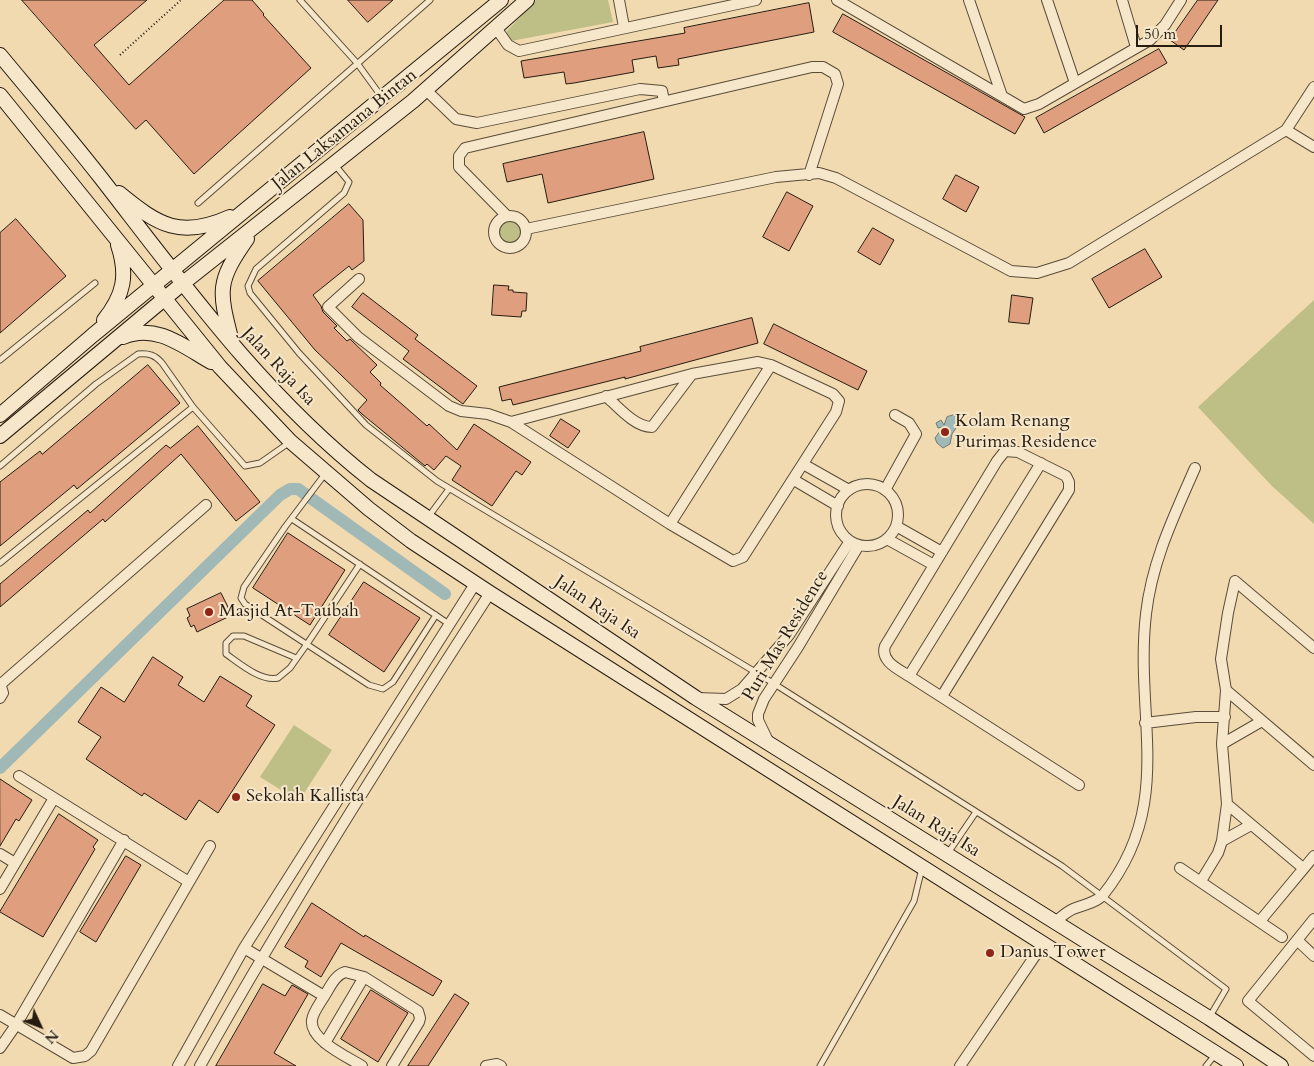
<!DOCTYPE html>
<html>
<head>
<meta charset="utf-8">
<style>
	body { margin:0 }
	#map { position:relative; width:1314px; height:1066px; overflow:hidden; background:#f1daaf; font-family:Cardo,serif }
	canvas { display:block }
	.north { position:absolute; left:15px; top:1001px; width:50px; height:50px; -webkit-text-stroke:4px #f6e7cb; paint-order:stroke; rotate:133deg; font-size:14px; font-weight:700; line-height:20px; text-align:center; color:#261c10 }
	.north::after { content:''; display:block; margin:auto; width:18px; height:22px; background:#261c10; clip-path:polygon(50% 0,100% 100%,50% 72%,0 100%) }
	.scale { position:absolute; left:1136px; top:25px; width:86px; height:22px; box-sizing:border-box; border:2px solid #261c10; border-top:0; padding-left:6px; font-size:15px; line-height:18px; white-space:nowrap; color:#261c10; -webkit-text-stroke:4px #f6e7cb; paint-order:stroke }
</style>
</head>
<body>
<div id="map">
<canvas width="1314" height="1066"></canvas>
<div class="north">N</div>
<div class="scale">50 m</div>
</div>
<script>
const ctx = document.querySelector('canvas').getContext('2d');
ctx.lineJoin = 'round';
function fillPath(path, color) { ctx.fillStyle = color; ctx.fill(path, 'evenodd'); }
function stroke(path, color, width, dash) { ctx.strokeStyle = color; ctx.lineWidth = width; ctx.lineCap = dash ? 'butt' : 'round'; ctx.setLineDash(dash || []); ctx.stroke(path); }
function drawText(font, color, halo, rows, align = 'center') {
  ctx.font = font + ' Cardo,serif'; ctx.lineWidth = 4; ctx.setLineDash([]); ctx.textBaseline = 'middle'; ctx.strokeStyle = halo; ctx.fillStyle = color; for (const [text, x, y, turn = 0] of rows) {
    ctx.save(); ctx.translate(x, y); ctx.rotate((+turn || 0) * Math.PI / 180); ctx.textAlign = isNaN(turn) ? turn : align; if (halo) ctx.strokeText(text, 0, 0); ctx.fillText(text, 0, 0); ctx.restore();
  }
}
const green = new Path2D(`
	M 536,0 L 608,0 L 613,22 L 511,41 L 506,32 Z
	M499 233a11 11 0 1 1 22 0a11 11 0 1 1-22 0Z
	M 1314,300 L 1314,524 L 1272,486 L 1198,407 Z
	M 294,725 L 332,750 L 299,801 L 260,777 Z`);
const water = new Path2D(`
	M 954,415 L 960,422 L 952,434 L 950,444 L 943,448 L 937,443 L 935,438 L 943,427 L 938,428 L 936,423 L 941,420 L 944,425 L 947,417 Z`);
const canal = new Path2D(`
	M 0,768 L 280,495 L 290,489 L 298,489 L 445,594`);
const building = new Path2D(`
	M 22,0 L 147,0 L 94,45 L 129,85 L 224,0 L 252,0 L 264,14 L 263,15 L 311,68 L 194,174 L 146,120 L 136,129 Z
	M 348,0 L 393,0 L 368,22 Z
	M 1198,0 L 1218,0 L 1184,50 L 1170,40 Z
	M 809,3 L 814,32 L 678,59 L 679,65 L 658,68 L 656,56 L 632,60 L 634,72 L 574,83 L 566,84 L 564,72 L 524,78 L 521,61 L 685,33 L 684,28 Z
	M 843,14 L 1025,117 L 1015,134 L 833,32 Z
	M 1159,49 L 1167,63 L 1044,133 L 1036,118 Z
	M 644,132 L 654,179 L 548,203 L 542,174 L 507,182 L 503,164 Z
	M 956,175 L 979,187 L 966,212 L 943,199 Z
	M 787,192 L 813,206 L 789,251 L 763,237 Z
	M 349,204 L 363,220 L 364,261 L 352,270 L 349,266 L 313,295 L 321,306 L 323,312 L 337,326 L 334,328 L 347,341 L 350,339 L 377,365 L 370,372 L 381,383 L 380,385 L 427,426 L 429,424 L 457,450 L 474,424 L 531,462 L 522,475 L 516,471 L 492,506 L 452,480 L 461,466 L 446,456 L 434,470 L 427,464 L 425,466 L 362,414 L 358,410 L 367,400 L 315,350 L 258,281 Z
	M 16,219 L 66,276 L 0,333 L 0,233 Z
	M 873,228 L 894,240 L 880,265 L 858,252 Z
	M 1145,249 L 1162,277 L 1109,308 L 1092,279 Z
	M 494,285 L 509,286 L 508,290 L 513,290 L 513,292 L 527,293 L 526,311 L 522,311 L 521,317 L 492,315 Z
	M 363,293 L 418,335 L 415,339 L 477,386 L 463,404 L 403,359 L 409,351 L 352,307 Z
	M 1012,295 L 1033,298 L 1029,324 L 1009,322 Z
	M 752,318 L 758,343 L 625,379 L 625,377 L 513,405 L 511,399 L 502,401 L 499,387 L 641,351 L 640,347 Z
	M 774,324 L 867,371 L 858,390 L 764,344 Z
	M 148,365 L 180,403 L 77,489 L 74,485 L 0,546 L 0,482 L 40,451 L 42,454 Z
	M 561,419 L 580,431 L 568,448 L 550,436 Z
	M 198,426 L 260,502 L 236,521 L 181,454 L 105,522 L 103,519 L 0,607 L 0,584 L 88,510 L 90,513 L 166,445 L 170,448 Z
	M 288,533 L 345,570 L 310,625 L 253,588 Z
	M 364,582 L 420,618 L 384,672 L 329,635 Z
	M 221,593 L 232,615 L 197,632 L 194,625 L 191,627 L 187,618 L 190,616 L 187,609 Z
	M 153,657 L 183,677 L 178,685 L 204,702 L 220,676 L 252,696 L 246,706 L 275,725 L 218,813 L 199,800 L 186,820 L 144,793 L 142,796 L 86,759 L 101,737 L 78,722 L 101,687 L 124,702 Z
	M 0,779 L 32,800 L 19,821 L 16,819 L 0,846 Z
	M 59,814 L 98,840 L 93,847 L 95,849 L 43,937 L 0,912 Z
	M 126,856 L 141,865 L 96,942 L 80,932 Z
	M 312,903 L 364,937 L 365,935 L 442,981 L 433,996 L 341,943 L 321,977 L 305,967 L 308,961 L 285,947 Z
	M 263,984 L 285,996 L 292,985 L 308,994 L 274,1053 L 296,1066 L 216,1066 Z
	M 371,990 L 408,1013 L 378,1062 L 341,1039 Z
	M 455,994 L 469,1003 L 428,1066 L 408,1066 Z`);
const path = new Path2D(`
	M 120,55 L 181,0`);
const service = new Path2D(`
	M 300,0 L 357,63 L 381,96
	M 335,165 L 349,182 L 344,193 L 256,269 L 248,286 L 250,293 L 299,353 L 366,425 L 437,481 L 757,673 L 1062,866 L 1226,989 L 1209,1018
	M 198,203 L 430,0
	M 0,360 L 95,283
	M 0,466 L 96,384 L 138,354 C 149,353 155,355 162,363 L 193,407 L 245,466 L 260,463 L 290,442
	M 325,474 L 285,527 L 244,587 L 241,598 L 245,604 L 369,685 L 383,689 L 393,682 L 436,615
	M 429,516 L 449,489
	M 292,519 L 449,624
	M 0,563 L 193,407
	M 296,658 L 244,636 L 233,636 L 226,643 L 226,654 C 239,663 261,682 278,678 L 290,668 L 307,644 L 360,564
	M 948,853 L 976,812
	M 820,1066 L 914,901 L 922,868
	M 1206,1066 L 1215,1055`);
const minor = new Path2D(`
	M 619,0 L 624,27
	M 837,0 L 1024,109 L 1039,104 L 1150,40 L 1165,25 L 1181,0
	M 969,0 L 1002,96
	M 1047,0 L 1075,83
	M 1122,0 L 1136,47
	M 496,28 L 508,45 L 519,51 L 756,0
	M 426,90 L 456,119 L 477,123 L 640,89 L 662,91 L 664,101
	M 1286,130 L 1314,147
	M494 232a16 16 0 1 1 32 0a16 16 0 1 1-32 0Z
	M 507,216 L 459,167 L 459,156 L 465,148 L 812,67 L 823,67 L 835,74 L 838,84 L 809,175
	M 526,229 L 776,177 L 819,173 L 836,178 L 1011,271 L 1037,273 L 1069,263 L 1286,130 L 1314,87
	M 359,279 L 328,307 L 358,337 L 449,406 L 461,411 L 488,414 L 511,422 L 670,524 L 733,561 L 743,557 L 836,412 L 839,401 L 833,394 L 771,365 L 758,362 L 692,374 L 511,422
	M 606,396 C 618,407 635,427 652,427 L 692,374
	M 803,464 L 849,490
	M 794,480 L 838,506
	M836 515a31 31 0 1 1 62 0a31 31 0 1 1-62 0Z
	M 885,490 L 916,434 L 909,423 L 895,415
	M 670,524 L 771,365
	M 896,526 L 942,552
	M 887,539 L 934,565
	M 909,676 L 1041,463
	M 0,683 L 3,693 L 0,698
	M 1,684 L 206,505
	M 1226,690 L 1314,765
	M 942,696 L 1069,490 L 1069,482 L 1066,476 L 1018,452 L 1005,451 L 997,461 L 885,646 C 880,661 898,669 909,676 L 1079,785
	M 697,698 L 726,699 L 742,689 L 789,635 L 850,541
	M 1145,723 L 1196,717 L 1225,717
	M 769,743 L 758,720 L 758,714 L 764,699 L 798,647 L 859,545
	M 1222,744 L 1262,721
	M 19,776 L 189,882
	M 1227,804 L 1303,868
	M 1222,841 L 1251,825
	M 0,854 L 15,863
	M 1180,868 L 1282,937
	M 1201,881 L 1218,853 L 1222,841 L 1227,804 L 1222,744 L 1226,690 L 1221,659 L 1228,613 L 1235,581 L 1314,648
	M 0,889 L 54,798
	M 1314,919 L 1248,1001 L 1314,1056
	M 1260,921 L 1314,856
	M 1054,923 C 1060,918 1066,912 1073,909 C 1082,905 1096,903 1103,895 C 1176,804 1134,717 1146,614 C 1152,561 1174,516 1195,468
	M 1297,940 L 1314,956
	M 244,948 L 324,996
	M 0,1015 L 73,1058 L 85,1056 L 91,1051 L 210,846
	M 325,1043 L 364,977
	M 0,1048 L 16,1025 L 124,840
	M 178,1066 L 244,948 L 475,584
	M 200,1066 C 290,905 389,749 490,593
	M 362,1066 C 348,1057 309,1040 312,1020 C 313,1012 321,1002 325,995 C 330,987 335,975 345,972 L 364,977 L 418,1011 L 420,1018 L 419,1022 L 392,1066
	M 486,1066 L 497,1064 L 501,1066
	M 960,1066 L 1043,944`);
const secondary = new Path2D(`
	M 0,55 C 34,96 68,136 101,178 C 184,285 263,395 371,480 L 696,698 L 1209,1018 L 1281,1066
	M 0,95 L 220,367 L 290,441 L 369,509 L 411,541 L 490,593 L 1236,1066
	M 119,193 C 159,226 181,239 230,217
	M 104,320 C 124,295 128,275 118,245
	M 123,337 C 156,323 183,346 211,362
	M 232,342 C 219,291 216,283 247,239
	M 0,415 L 93,335 L 501,0
	M 0,436 L 182,284 L 413,101 L 527,0`);
const markers = [
	[945,432,5,"#8f2418"],
	[209,612,5,"#8f2418"],
	[236,797,5,"#8f2418"],
	[990,953,5,"#8f2418"]
];
const streetNames = [
	["Jalan Laksamana Bintan",345,130,-39],
	["Jalan Raja Isa",278,367,47],
	["Jalan Raja Isa",597,608,34],
	["Puri Mas Residence",786,636,-59],
	["Jalan Raja Isa",936,827,32]
];
const poiNames = [
	["Kolam Renang",955,422],
	["Purimas Residence",955,443],
	["Masjid At-Taubah",219,612],
	["Sekolah Kallista",246,797],
	["Danus Tower",1000,953]
];
fillPath(green, '#bebe87');
fillPath(water, '#a0b8b6');
stroke(water, '#6f7a74', 1);
stroke(canal, '#a0b8b6', 12);
fillPath(building, '#df9e7d');
stroke(building, '#261c10', 1);
stroke(service, '#594c38', 7);
stroke(minor, '#594c38', 12);
stroke(secondary, '#261c10', 16);
stroke(path, '#261c10', 2, [1, 2.5]);
stroke(service, '#f6e7cb', 5);
stroke(minor, '#f6e7cb', 10);
stroke(secondary, '#f6e7cb', 14);
for (const [x, y, r, color] of markers) { const dot = new Path2D(); dot.arc(x, y, r, 0, 2 * Math.PI); ctx.fillStyle = color; ctx.fill(dot); stroke(dot, '#f6e7cb', 2); }
drawText('18px', '#261c10', '#f6e7cb', streetNames);
drawText('18px', '#261c10', '#f6e7cb', poiNames, 'left');
</script>
</body>
</html>
